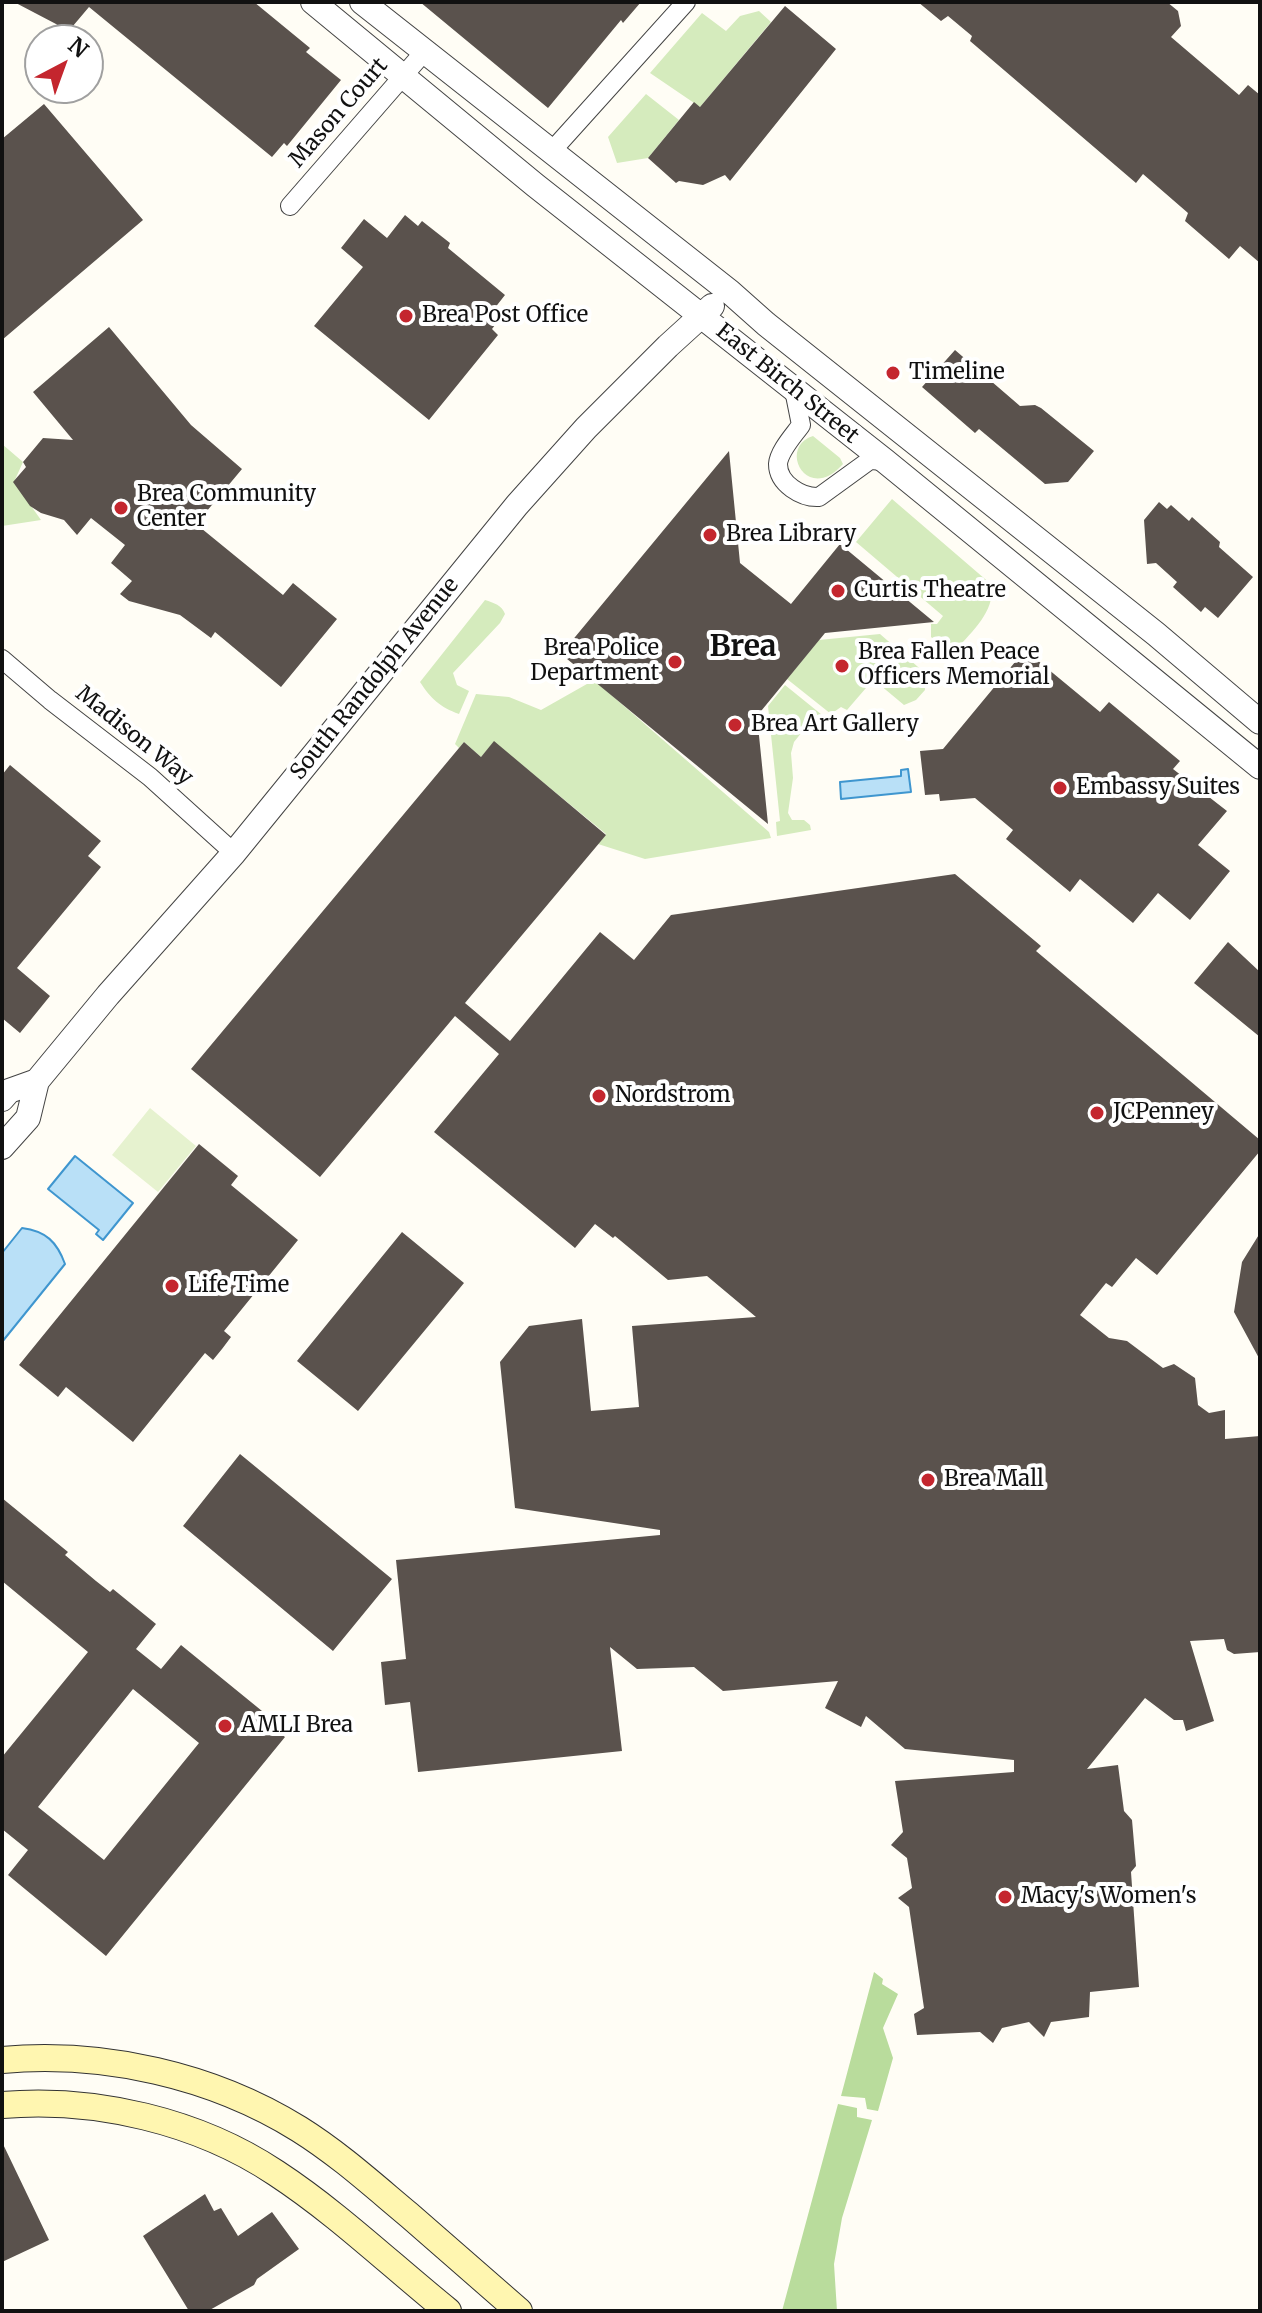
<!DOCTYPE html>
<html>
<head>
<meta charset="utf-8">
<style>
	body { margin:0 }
	#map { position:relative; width:1262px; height:2313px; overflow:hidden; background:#fffdf5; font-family:Merriweather,serif }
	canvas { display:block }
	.frame { position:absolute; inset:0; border:4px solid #111; pointer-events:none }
	.north { position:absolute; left:24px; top:24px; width:80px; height:80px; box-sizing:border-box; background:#fff; border:2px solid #a0a0a0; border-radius:50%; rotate:41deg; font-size:22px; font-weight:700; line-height:32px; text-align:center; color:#111 }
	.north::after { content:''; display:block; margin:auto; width:28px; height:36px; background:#c4262e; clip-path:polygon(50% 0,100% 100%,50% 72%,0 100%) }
</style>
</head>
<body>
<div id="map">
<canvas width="1262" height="2313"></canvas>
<div class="frame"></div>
<div class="north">N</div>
</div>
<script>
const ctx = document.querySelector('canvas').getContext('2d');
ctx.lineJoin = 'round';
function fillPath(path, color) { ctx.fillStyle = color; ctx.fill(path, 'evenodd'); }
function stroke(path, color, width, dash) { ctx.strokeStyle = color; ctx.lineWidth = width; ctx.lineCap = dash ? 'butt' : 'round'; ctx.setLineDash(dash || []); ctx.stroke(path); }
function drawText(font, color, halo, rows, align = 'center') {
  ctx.font = font + ' Merriweather,serif'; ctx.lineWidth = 8; ctx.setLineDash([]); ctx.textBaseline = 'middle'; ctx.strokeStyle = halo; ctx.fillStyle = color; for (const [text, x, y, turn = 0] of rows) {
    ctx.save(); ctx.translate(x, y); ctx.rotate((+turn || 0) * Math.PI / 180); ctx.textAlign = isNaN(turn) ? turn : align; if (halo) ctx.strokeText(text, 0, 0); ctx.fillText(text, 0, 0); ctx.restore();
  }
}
const green = new Path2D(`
	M 759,11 L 771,22 L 700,107 L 650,73 L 702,13 L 726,31 L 740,16 Z
	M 646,94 L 679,120 L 648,158 L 617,163 L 608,137 Z
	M 813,436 L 840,458 L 843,464 C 807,505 777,447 813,436 Z
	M 2,444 L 23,462 L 14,482 L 41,520 L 2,526 Z
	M 892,499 L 992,585 C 994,613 973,630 956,650 L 947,651 L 931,637 L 931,624 L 937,624 L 943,616 L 856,542 Z
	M 485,600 C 494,603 502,605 505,614 L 500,623 L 453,673 L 457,685 L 469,691 L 459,714 C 440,707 431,699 420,682 Z
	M 880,634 L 925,673 L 925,690 L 916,700 L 904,705 L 880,685 L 872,681 L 847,710 L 841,707 L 831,714 L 787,679 L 819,640 Z
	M 594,680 L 769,832 L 771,838 L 645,859 L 598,844 L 606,834 L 494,742 L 481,757 L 464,742 L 459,748 L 455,744 L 476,694 L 509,697 L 541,710 Z
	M 785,685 L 827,719 L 816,731 L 802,732 L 794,742 L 791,753 L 793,778 L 788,813 L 792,820 L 804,820 L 810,825 L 811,830 L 777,836 L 776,822 L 780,821 L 768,706 Z`);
const forest = new Path2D(`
	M 874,1972 L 883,1979 L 882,1984 L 898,1994 L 883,2028 L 893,2058 L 878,2111 L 867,2109 L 865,2098 L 841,2096 Z
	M 838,2104 L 857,2108 L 857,2117 L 872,2120 L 842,2218 L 834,2264 L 837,2311 L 782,2311 Z`);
const pitch = new Path2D(`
	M 150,1108 L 196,1146 L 158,1192 L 112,1155 Z`);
const water = new Path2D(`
	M 908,769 L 911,792 L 841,799 L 840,782 L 901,776 L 901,770 Z
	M 75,1156 L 133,1203 L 103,1240 L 96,1234 L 99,1230 L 48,1189 Z
	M 22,1228 C 46,1231 57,1242 65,1264 L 2,1342 L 2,1253 Z`);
const building = new Path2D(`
	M 14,2 L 254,2 L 310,48 L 306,52 L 341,80 L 287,146 L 284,143 L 272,157 L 89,7 L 67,33 L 56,24 Z
	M 420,2 L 641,2 L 623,23 L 621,20 L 548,108 Z
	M 918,2 L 1167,2 L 1178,11 L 1181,26 L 1171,37 L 1239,95 L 1248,85 L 1260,95 L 1260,263 L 1240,246 L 1229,259 L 1185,221 L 1188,213 L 1143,174 L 1136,183 L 970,41 L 972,36 L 948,16 L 941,21 Z
	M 785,6 L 836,49 L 730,181 L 725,175 L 703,185 L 679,181 L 676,183 L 648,158 L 694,102 L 700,107 Z
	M 44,104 L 143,220 L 2,340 L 2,139 Z
	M 405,215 L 418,226 L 422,221 L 450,243 L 448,248 L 505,295 L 487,318 L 495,325 L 492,329 L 498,335 L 429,420 L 314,326 L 363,267 L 341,248 L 364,219 L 387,238 Z
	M 109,327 L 191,425 L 242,469 L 196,524 L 283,595 L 293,583 L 337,619 L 281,687 L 215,632 L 211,638 L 180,615 L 129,601 L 120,594 L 132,581 L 111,563 L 125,545 L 91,518 L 77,535 L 64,520 L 41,513 L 30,506 L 13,482 L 26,467 L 23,462 L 43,438 L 73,440 L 33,392 Z
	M 955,350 L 1020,406 L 1035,405 L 1041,408 L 1094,451 L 1068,482 L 1045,484 L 979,429 L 975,433 L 922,387 Z
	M 729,451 L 740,563 L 791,604 L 840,544 L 934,622 L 825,633 L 757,716 L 768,824 L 561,654 Z
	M 1159,502 L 1167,509 L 1171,505 L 1189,521 L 1192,517 L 1220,542 L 1219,547 L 1253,577 L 1218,618 L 1205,607 L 1201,612 L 1173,587 L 1177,582 L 1156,563 L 1147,564 L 1144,520 Z
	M 1025,650 L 1100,712 L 1109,702 L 1180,761 L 1173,769 L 1227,811 L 1198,845 L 1230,871 L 1190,920 L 1158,893 L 1133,923 L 1080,879 L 1070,892 L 1006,839 L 1013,830 L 975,798 L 940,801 L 939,794 L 925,795 L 920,751 L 943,749 Z
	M 494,741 L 606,835 L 465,1003 L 510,1041 L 600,932 L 634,960 L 671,915 L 955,874 L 1041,946 L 1036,951 L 1260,1140 L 1260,1151 L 1157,1275 L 1136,1258 L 1112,1287 L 1106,1283 L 1080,1315 L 1109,1338 L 1127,1341 L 1163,1368 L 1174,1364 L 1195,1378 L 1198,1405 L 1209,1413 L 1225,1410 L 1225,1439 L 1260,1436 L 1260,1652 L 1234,1654 L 1227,1650 L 1224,1639 L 1190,1641 L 1214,1721 L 1186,1731 L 1183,1720 L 1174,1720 L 1145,1698 L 1087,1769 L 1118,1765 L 1124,1811 L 1132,1820 L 1136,1866 L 1131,1872 L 1139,1987 L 1090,1992 L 1089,2017 L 1051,2022 L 1044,2037 L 1029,2022 L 1002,2028 L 993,2043 L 980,2032 L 917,2035 L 914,2014 L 924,2008 L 909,1907 L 898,1898 L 912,1888 L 907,1858 L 891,1845 L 903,1832 L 895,1781 L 1014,1772 L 1014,1760 L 905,1749 L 866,1716 L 861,1727 L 825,1708 L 838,1681 L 723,1691 L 694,1667 L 637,1669 L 610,1647 L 622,1751 L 418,1772 L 410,1702 L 385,1705 L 381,1662 L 406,1659 L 396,1560 L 660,1535 L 660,1530 L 515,1508 L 500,1362 L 529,1326 L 582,1319 L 591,1411 L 639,1407 L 632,1326 L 756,1317 L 707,1276 L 668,1280 L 615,1236 L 613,1238 L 595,1224 L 575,1248 L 434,1132 L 499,1054 L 455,1016 L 320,1177 L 191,1069 L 464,742 L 481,757 Z
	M 10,765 L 101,841 L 88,856 L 101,867 L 17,968 L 50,996 L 20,1033 L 2,1018 L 2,775 Z
	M 1228,942 L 1260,972 L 1260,1037 L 1194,983 Z
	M 199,1144 L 238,1176 L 231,1185 L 298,1240 L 224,1331 L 231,1337 L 222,1349 L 213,1360 L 205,1353 L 133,1442 L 66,1387 L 58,1397 L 19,1365 Z
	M 402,1232 L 464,1283 L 358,1411 L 297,1361 Z
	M 1260,1233 L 1260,1360 L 1234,1312 L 1242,1262 Z
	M 240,1454 L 392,1579 L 333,1651 L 183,1526 Z
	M 2,1498 L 68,1552 L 65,1555 L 96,1581 L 110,1592 L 113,1589 L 156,1624 L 136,1649 L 161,1669 L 181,1645 L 262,1711 L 258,1715 L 285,1737 L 106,1956 L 8,1875 L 28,1850 L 2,1829 L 2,1757 L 88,1652 L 2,1581 ZM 133,1689 L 199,1743 L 104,1860 L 38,1807 Z
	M 2,2142 L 49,2240 L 2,2262 Z
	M 205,2194 L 214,2211 L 221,2208 L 238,2236 L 272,2212 L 299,2249 L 257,2279 L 254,2285 L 208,2311 L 189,2311 L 143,2236 Z`);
const minor = new Path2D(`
	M 550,153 L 686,2
	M 290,206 L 424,52
	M 794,390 L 801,425 C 794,435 779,451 778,464 C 778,484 802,498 819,497 L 870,460 L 885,461
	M 2,659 L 50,700 L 150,777 L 234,853`);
const tertiary = new Path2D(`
	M 313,2 L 535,185 L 885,461 L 1260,767
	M 362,2 L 730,292 L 766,324 L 1156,634 L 1260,722
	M 2,1099 L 9,1091 L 37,1081
	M 2,1147 L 28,1118 L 37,1081 L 108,995 L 234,853 L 517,505 L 586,428 L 668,346 L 712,306`);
const secondary = new Path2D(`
	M 2,2060 C 104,2051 212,2075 299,2129 C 339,2154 373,2185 409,2215 C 446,2247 482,2279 519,2311
	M 2,2105 C 95,2097 198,2121 276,2173 C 337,2213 391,2265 448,2311`);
const markers = [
	[406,316,8,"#c4262e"],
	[893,373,8,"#c4262e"],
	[121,508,8,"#c4262e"],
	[710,535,8,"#c4262e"],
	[838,591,8,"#c4262e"],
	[675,662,8,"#c4262e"],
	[842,666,8,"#c4262e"],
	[735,725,8,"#c4262e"],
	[1060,788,8,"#c4262e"],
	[599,1096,8,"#c4262e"],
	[1097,1113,8,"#c4262e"],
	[172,1286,8,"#c4262e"],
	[928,1480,8,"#c4262e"],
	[225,1726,8,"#c4262e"],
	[1005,1897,8,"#c4262e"]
];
const streetNames = [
	["Mason Court",339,113,-49],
	["East Birch Street",787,384,39],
	["South Randolph Avenue",375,679,-51],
	["Madison Way",134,736,39]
];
const poiNames = [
	["Brea Post Office",422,316],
	["Timeline",909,373],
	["Brea Community",137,495],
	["Center",137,520],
	["Brea Library",726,535],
	["Curtis Theatre",854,591],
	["Brea Police",659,649,"right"],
	["Department",659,674,"right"],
	["Brea Fallen Peace",858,653],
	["Officers Memorial",858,678],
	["Brea Art Gallery",751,725],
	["Embassy Suites",1076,788],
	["Nordstrom",615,1096],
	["JCPenney",1113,1113],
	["Life Time",188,1286],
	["Brea Mall",944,1480],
	["AMLI Brea",241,1726],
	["Macy's Women's",1021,1897]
];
const districtNames = [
	["Brea",743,648]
];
fillPath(green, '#d5ebbd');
fillPath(forest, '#b9dc9c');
fillPath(pitch, '#e6f2cf');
fillPath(water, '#b9e0f7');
stroke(water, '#3f96cf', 2);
fillPath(building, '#5a524d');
stroke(minor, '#444', 20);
stroke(tertiary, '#444', 26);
stroke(secondary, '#333', 28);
stroke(minor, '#fff', 18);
stroke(tertiary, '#fff', 24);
stroke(secondary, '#fff6b0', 26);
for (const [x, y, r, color] of markers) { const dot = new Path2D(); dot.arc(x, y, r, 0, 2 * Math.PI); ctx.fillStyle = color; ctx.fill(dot); stroke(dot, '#fff', 3); }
drawText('22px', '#111', '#fff', streetNames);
drawText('22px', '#111', '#fff', poiNames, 'left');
drawText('bold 30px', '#111', '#fff', districtNames);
</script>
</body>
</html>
